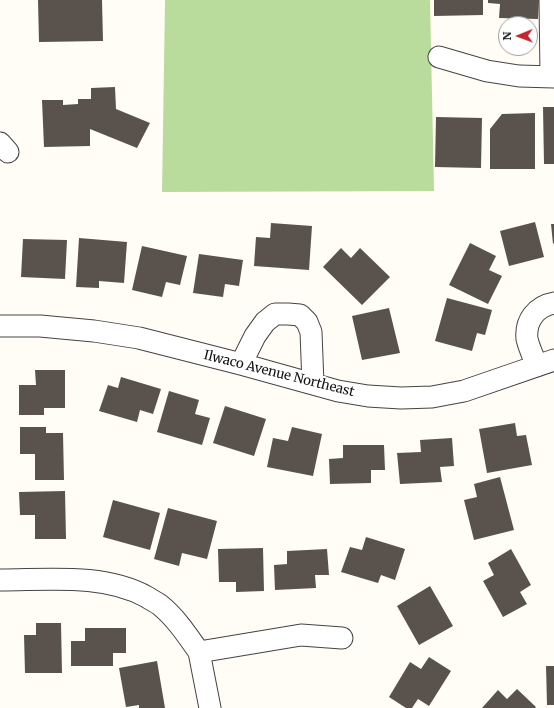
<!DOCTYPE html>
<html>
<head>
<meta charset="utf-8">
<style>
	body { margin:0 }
	#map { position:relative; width:554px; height:708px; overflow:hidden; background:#fffdf5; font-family:Merriweather,serif }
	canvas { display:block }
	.north { position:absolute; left:498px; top:16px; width:40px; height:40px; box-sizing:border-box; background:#fff; border:1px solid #a0a0a0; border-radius:50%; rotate:269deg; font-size:11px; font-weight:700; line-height:16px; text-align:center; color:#111 }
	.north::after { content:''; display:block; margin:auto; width:14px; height:18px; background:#c4262e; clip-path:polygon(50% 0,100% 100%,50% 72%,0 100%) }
</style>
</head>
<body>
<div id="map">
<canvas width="554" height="708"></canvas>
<div class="north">N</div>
</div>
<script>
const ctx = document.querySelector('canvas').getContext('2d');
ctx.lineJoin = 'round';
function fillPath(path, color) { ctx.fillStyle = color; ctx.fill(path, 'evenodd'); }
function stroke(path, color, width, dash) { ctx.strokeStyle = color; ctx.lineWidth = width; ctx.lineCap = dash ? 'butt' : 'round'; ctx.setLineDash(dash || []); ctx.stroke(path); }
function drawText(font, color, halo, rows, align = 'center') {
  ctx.font = font + ' Merriweather,serif'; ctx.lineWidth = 4; ctx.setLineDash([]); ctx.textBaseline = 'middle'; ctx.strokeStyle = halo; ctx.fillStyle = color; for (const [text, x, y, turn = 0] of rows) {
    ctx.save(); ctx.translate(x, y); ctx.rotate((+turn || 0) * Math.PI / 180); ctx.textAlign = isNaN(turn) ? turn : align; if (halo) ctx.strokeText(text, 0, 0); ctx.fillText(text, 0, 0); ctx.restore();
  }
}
const forest = new Path2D(`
	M 165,0 L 430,0 L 434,191 L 162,192 Z`);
const building = new Path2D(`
	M 38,0 L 102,0 L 103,41 L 39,42 Z
	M 434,0 L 483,0 L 483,15 L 434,16 Z
	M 488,0 L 539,0 L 538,19 L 499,18 L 500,4 L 488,3 Z
	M 115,87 L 116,109 L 150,123 L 137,148 L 90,129 L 90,146 L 44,147 L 42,100 L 63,100 L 63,105 L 78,104 L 78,99 L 91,99 L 91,88 Z
	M 543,107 L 554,107 L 554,164 L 544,164 Z
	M 535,113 L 535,169 L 490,169 L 490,129 L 502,114 Z
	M 436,117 L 482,118 L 481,168 L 435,167 Z
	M 535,222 L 544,257 L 509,266 L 500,231 Z
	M 271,223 L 312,226 L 309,270 L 254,266 L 256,237 L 270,238 Z
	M 551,224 L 554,224 L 554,243 L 553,244 Z
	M 79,238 L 127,242 L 124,283 L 99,281 L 99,288 L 76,287 Z
	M 23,239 L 67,240 L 65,279 L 21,277 Z
	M 470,243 L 496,256 L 489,270 L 502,276 L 488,304 L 449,285 Z
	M 142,246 L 187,256 L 180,285 L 166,282 L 162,297 L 132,290 Z
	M 341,248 L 351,258 L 360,248 L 390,277 L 362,305 L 323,267 Z
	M 199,254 L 243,260 L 239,286 L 225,284 L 223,297 L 193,293 Z
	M 447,298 L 492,310 L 485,335 L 477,333 L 472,351 L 435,341 Z
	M 389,308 L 400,353 L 362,360 L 352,316 Z
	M 35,370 L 65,370 L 65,408 L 44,408 L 44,415 L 19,415 L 19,385 L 36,385 Z
	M 121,377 L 161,389 L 153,414 L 140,410 L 137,422 L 99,411 L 108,385 L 118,388 Z
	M 169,391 L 199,400 L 195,414 L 210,418 L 202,445 L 157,432 Z
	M 225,406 L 266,419 L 254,456 L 213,443 Z
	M 515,423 L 517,436 L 526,435 L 532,465 L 487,473 L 479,429 Z
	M 20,427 L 46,427 L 46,433 L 63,433 L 64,480 L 35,480 L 35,454 L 20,454 Z
	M 292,427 L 322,434 L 313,476 L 267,467 L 273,438 L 288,441 Z
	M 452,438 L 454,466 L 440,467 L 442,482 L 400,484 L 397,453 L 421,452 L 420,440 Z
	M 343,445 L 384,445 L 385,470 L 371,470 L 371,483 L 330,484 L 329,459 L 343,458 Z
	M 500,477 L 514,530 L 474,540 L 464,500 L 477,497 L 474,484 Z
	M 65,491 L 66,539 L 35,539 L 35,515 L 20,515 L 19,492 Z
	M 113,500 L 160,513 L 150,550 L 103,537 Z
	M 168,508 L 217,521 L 207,559 L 182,553 L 179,566 L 154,559 Z
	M 366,537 L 405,549 L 395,580 L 381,575 L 378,583 L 341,572 L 350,547 L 362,550 Z
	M 263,548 L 264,591 L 236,592 L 236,582 L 219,582 L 218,549 Z
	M 327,549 L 329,575 L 315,575 L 316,588 L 275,590 L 274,565 L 287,564 L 287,551 Z
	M 511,549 L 531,585 L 520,592 L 527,604 L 503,617 L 483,581 L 494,575 L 488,563 Z
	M 430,586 L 453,626 L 419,645 L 397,606 Z
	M 36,623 L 61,623 L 62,673 L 25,673 L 24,635 L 36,635 Z
	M 85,628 L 126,628 L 126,653 L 113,653 L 113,666 L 71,666 L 71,641 L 85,641 Z
	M 429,657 L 451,671 L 429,706 L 418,699 L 412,708 L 406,708 L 389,697 L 410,662 L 421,669 Z
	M 157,661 L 165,708 L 139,708 L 139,705 L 126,707 L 119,668 Z
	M 546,666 L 554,666 L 554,705 L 547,705 Z
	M 517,689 L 536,707 L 535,708 L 482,708 L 498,690 L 507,699 Z`);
const minor = new Path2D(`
	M 550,0 L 551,77
	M 439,57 L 487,71 L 519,76 L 554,77
	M 0,143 L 8,152
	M 0,326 L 40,326 L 94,331 L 139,338 L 241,364 L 338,391 L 368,396 L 401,398 L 432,397 L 464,391 L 554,360
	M 241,364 L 255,336 L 265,322 L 275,314 L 288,314 L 300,315 L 307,322 L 311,332 L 313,384
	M 537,366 C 534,358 529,348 527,339 C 525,321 536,306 554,303
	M 0,580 C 47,580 104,573 147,597 C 151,600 156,602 160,605 C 176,618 187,635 199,652 L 301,635 L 342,638
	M 199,652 L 210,708`);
const streetNames = [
	["Ilwaco Avenue Northeast",279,374,14]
];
fillPath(forest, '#b9dc9c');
fillPath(building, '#5a524d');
stroke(minor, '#444', 23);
stroke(minor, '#fff', 21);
drawText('13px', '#111', '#fff', streetNames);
</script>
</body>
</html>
